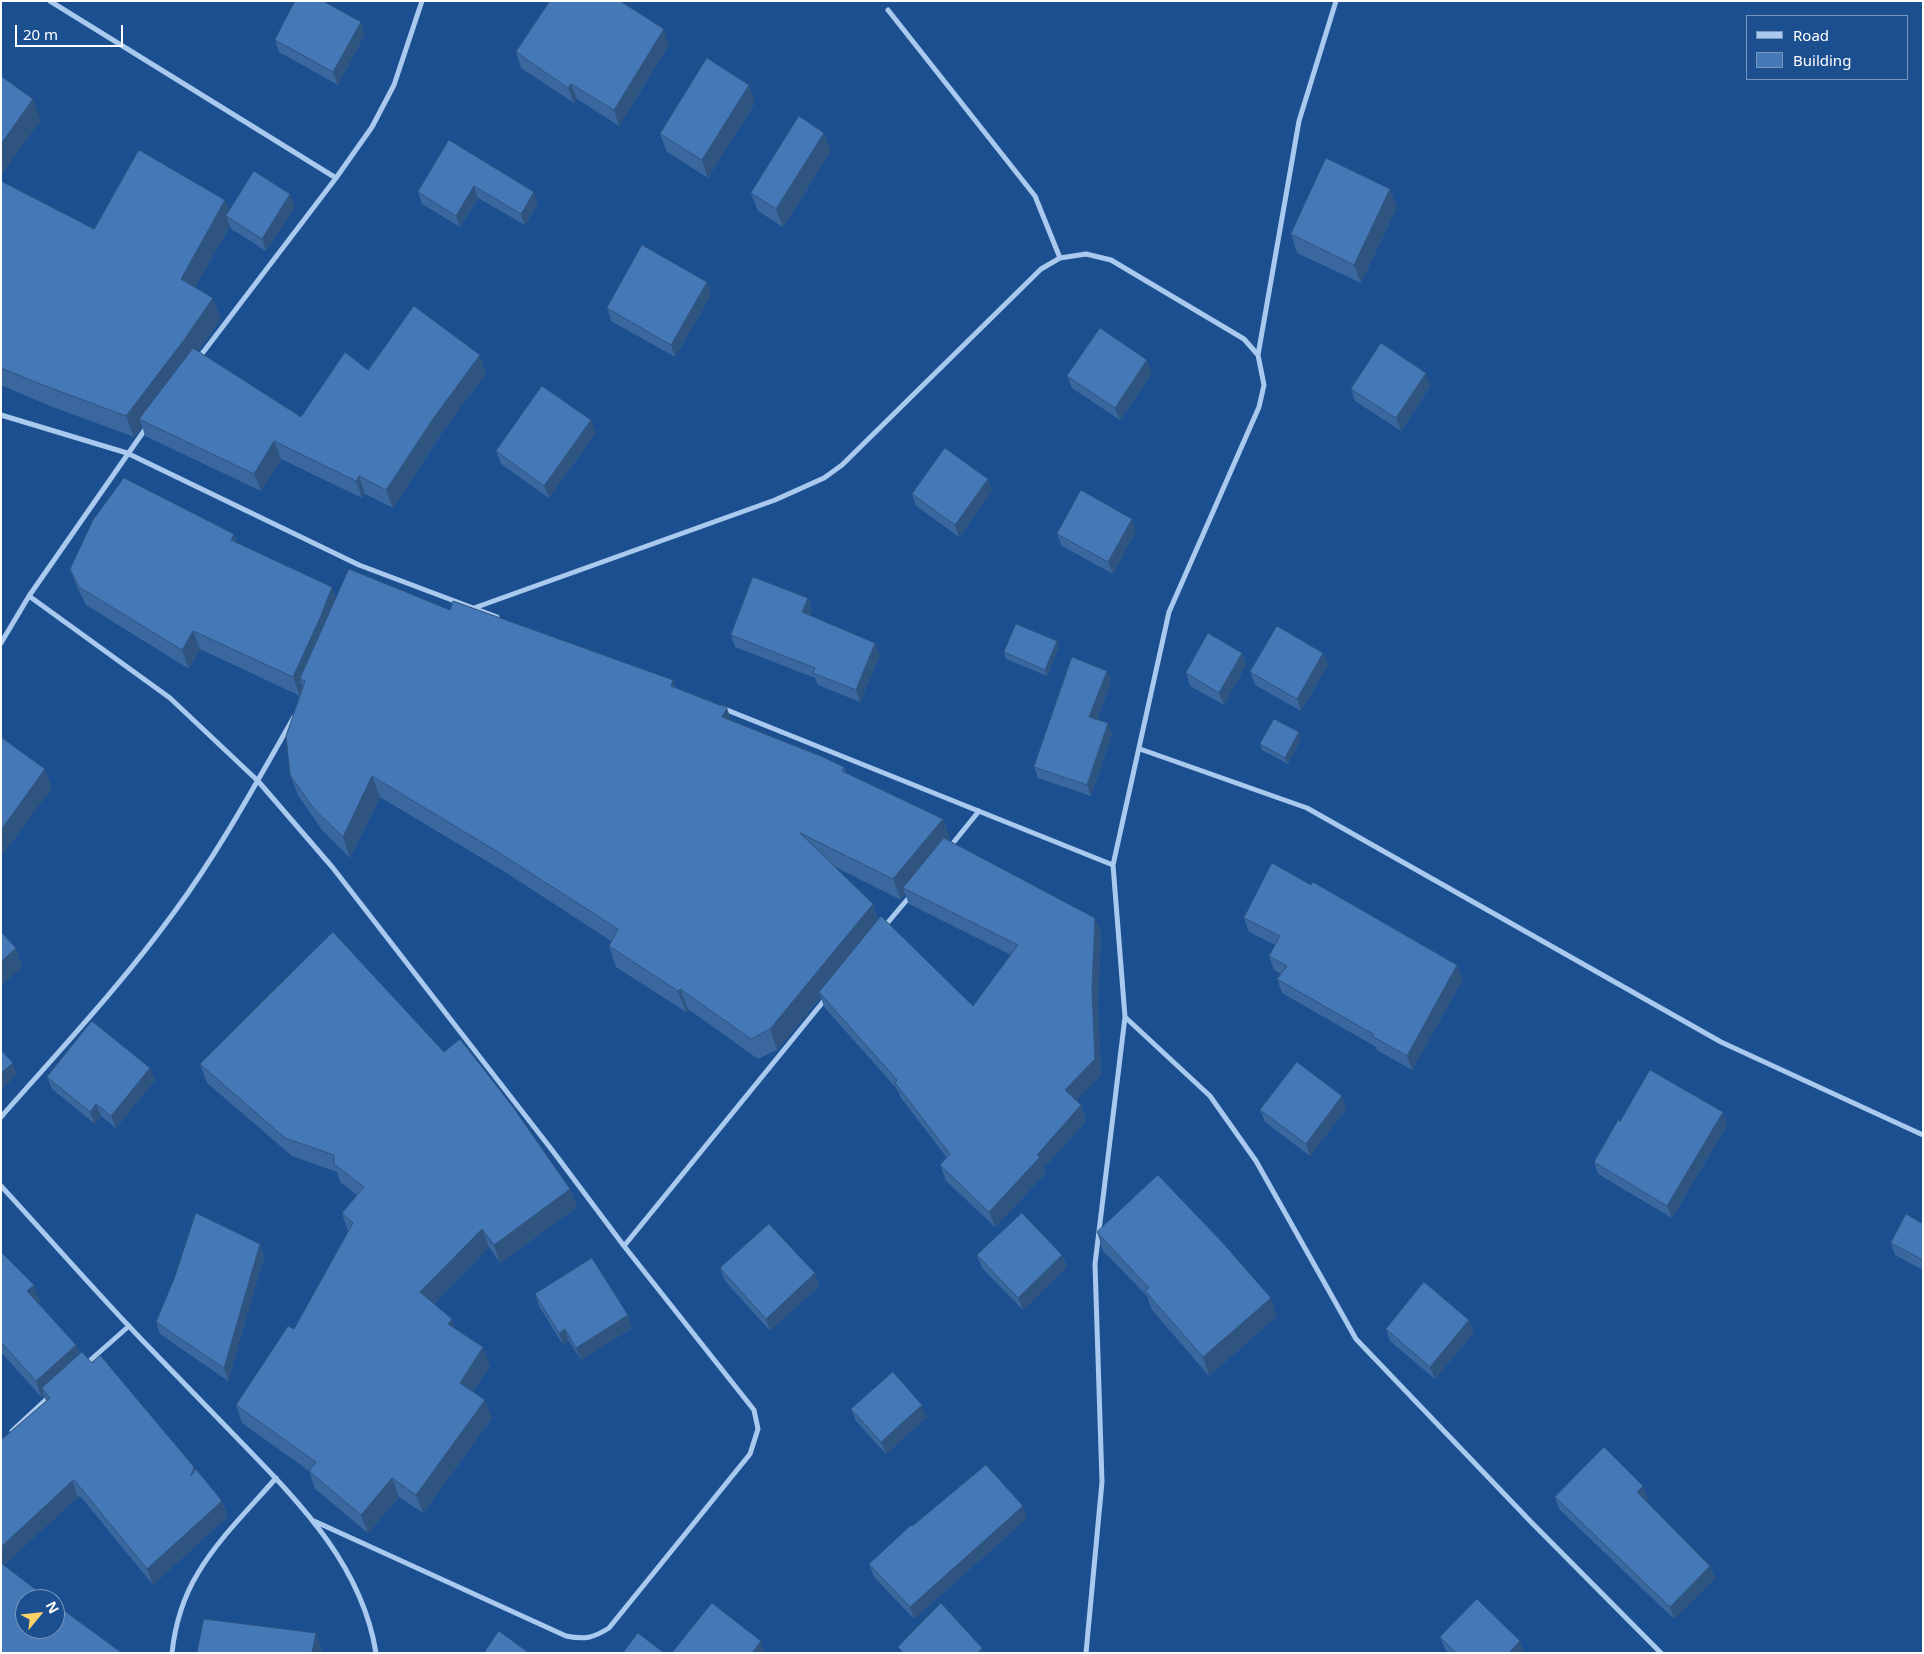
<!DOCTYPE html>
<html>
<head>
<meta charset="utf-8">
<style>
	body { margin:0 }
	#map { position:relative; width:1924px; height:1654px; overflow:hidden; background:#1b4f8f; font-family:"Noto Sans",sans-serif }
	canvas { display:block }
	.frame { position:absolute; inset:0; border:2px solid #fff; pointer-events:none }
	.legend { position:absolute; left:1746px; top:15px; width:162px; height:65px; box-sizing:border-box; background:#1b4f8f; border:1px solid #7695bc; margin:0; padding:6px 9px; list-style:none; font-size:15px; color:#fff }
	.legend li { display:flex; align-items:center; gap:10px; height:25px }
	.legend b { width:25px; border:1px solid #7695bc }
	.north { position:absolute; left:15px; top:1589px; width:50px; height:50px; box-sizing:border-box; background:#1b4f8f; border:1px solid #7695bc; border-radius:50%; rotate:62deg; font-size:14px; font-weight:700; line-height:20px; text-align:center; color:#fff }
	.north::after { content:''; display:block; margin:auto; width:18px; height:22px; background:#ffd166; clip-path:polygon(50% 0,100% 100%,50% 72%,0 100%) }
	.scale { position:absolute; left:15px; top:25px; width:108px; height:22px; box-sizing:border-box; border:2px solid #fff; border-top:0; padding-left:6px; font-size:15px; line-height:18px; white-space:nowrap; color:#fff; -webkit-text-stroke:4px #1b4f8f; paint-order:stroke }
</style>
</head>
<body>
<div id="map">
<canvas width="1924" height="1654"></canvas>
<div class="frame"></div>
<ul class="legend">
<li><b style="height:6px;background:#a9c9ee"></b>Road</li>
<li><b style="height:14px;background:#4478b7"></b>Building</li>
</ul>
<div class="north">N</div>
<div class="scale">20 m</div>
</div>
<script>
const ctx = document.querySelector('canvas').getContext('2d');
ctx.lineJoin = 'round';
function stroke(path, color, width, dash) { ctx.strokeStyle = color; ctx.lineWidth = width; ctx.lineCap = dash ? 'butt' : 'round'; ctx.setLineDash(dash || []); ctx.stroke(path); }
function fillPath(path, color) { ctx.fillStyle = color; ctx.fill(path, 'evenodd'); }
const street = new Path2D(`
	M 50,1 L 336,178
	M 888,10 L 1035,196 L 1060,258
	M 1258,355 L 1299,121 L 1336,1
	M 198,359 L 336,178 L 372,127 L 394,85 L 422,1
	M 1,415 L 127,453 L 359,565 L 497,617
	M 29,596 L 170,698 L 258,781 L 333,868 L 552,1150 L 624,1246 L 754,1410 L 758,1429 L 750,1454 L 609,1628 C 593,1638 585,1640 566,1636 L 314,1521
	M 474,608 L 775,500 L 824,478 L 842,465 L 1041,269 L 1060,258 L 1086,254 L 1111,260 L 1244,339 L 1258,355 L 1264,385 L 1259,407 L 1169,612 L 1113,865
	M 1,643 L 29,596 L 146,428
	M 722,708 L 1113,865 L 1125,1017 L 1095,1264 L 1102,1482 L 1086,1653
	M 1140,749 L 1307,808 L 1721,1042 L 1923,1135
	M 949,848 L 979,811
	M 884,927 L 911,895
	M 1125,1017 L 1210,1096 L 1256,1161 L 1356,1339 L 1532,1523 L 1661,1653
	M 1,1117 C 60,1050 122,984 175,911 C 220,850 256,783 294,717
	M 1,1186 C 48,1237 94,1290 142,1340 C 174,1373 207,1407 239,1440 C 299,1502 362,1565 376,1653
	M 624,1246 L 827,997
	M 86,1364 L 129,1326
	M 12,1431 L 50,1396
	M 172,1653 C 175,1625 184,1596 198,1573 C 218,1539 250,1508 276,1478`);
const wall = new Path2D(`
	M 365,34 L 338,85 L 279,52 L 275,40 Z
	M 669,45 L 619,126 L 577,99 L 574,103 L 521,68 L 516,52 Z
	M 755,103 L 708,178 L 667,152 L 660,134 Z
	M 449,140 L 538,203 L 525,225 L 478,198 L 460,227 L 422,204 L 418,192 Z
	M 831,151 L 783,227 L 758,211 L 751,193 Z
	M 1,181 L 94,229 L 229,210 L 295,207 L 266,251 L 230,228 L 230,226 L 195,287 L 213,298 L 221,319 L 198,351 L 301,417 L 368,370 L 486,373 L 441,434 L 393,508 L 365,494 L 362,498 L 281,459 L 261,491 L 145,436 L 142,426 L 134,437 L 50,406 L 1,385 Z
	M 1397,207 L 1361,283 L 1297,253 L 1291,234 Z
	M 707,282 L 711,295 L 675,357 L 611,321 L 607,308 Z
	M 1152,373 L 1120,420 L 1072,388 L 1067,376 Z
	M 1431,385 L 1401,431 L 1355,401 L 1351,389 Z
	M 596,432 L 549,498 L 501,464 L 496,451 Z
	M 988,479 L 992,491 L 959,537 L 916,506 L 912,494 Z
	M 1136,531 L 1113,574 L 1062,546 L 1057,534 Z
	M 234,534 L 236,542 L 336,598 L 450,610 L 673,680 L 676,688 L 731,721 L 844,767 L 846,773 L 943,819 L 950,839 L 949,841 L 1095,918 L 1101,933 L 1098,1004 L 1101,1075 L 1076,1100 L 1081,1105 L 1086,1121 L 1044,1168 L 1046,1173 L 995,1227 L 946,1181 L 940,1165 L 947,1158 L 901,1098 L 897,1089 L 824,1007 L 821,997 L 777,1050 L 758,1059 L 688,1009 L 686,1012 L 616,967 L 609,946 L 611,941 L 505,872 L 380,797 L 350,858 L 322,830 L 298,795 L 290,775 L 300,696 L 200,649 L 189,669 L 86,605 L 77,587 L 70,569 ZM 835,867 L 901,900 L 905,894 L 909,904 L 1011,955 L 973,1006 L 878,919 L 873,904 Z
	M 808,598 L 812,610 L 810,615 L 880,655 L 860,702 L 818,685 L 815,678 L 735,647 L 731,635 Z
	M 1059,647 L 1047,676 L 1006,659 L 1004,652 Z
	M 1242,653 L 1246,665 L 1224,705 L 1190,686 L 1186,673 Z
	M 1323,653 L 1328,665 L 1301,711 L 1255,685 L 1250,672 Z
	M 1107,671 L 1111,682 L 1097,720 L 1112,734 L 1091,796 L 1038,778 L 1034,767 Z
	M 1299,732 L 1301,739 L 1288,764 L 1262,750 L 1260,744 Z
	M 1311,885 L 1457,965 L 1463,979 L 1412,1070 L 1377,1050 L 1376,1047 L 1282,993 L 1277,979 L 1281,974 L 1274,970 L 1269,956 L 1275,945 L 1249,932 L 1244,918 Z
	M 200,1064 L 570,1189 L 577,1207 L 500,1263 L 489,1247 L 434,1304 L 455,1329 L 490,1366 L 473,1391 L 492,1418 L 423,1513 L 399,1497 L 368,1533 L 315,1489 L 309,1471 L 242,1423 L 236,1405 L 294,1329 L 348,1232 L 342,1213 L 357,1195 L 340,1182 L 337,1172 L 292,1156 L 207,1083 Z
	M 150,1068 L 155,1080 L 116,1128 L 101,1116 L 95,1124 L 52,1089 L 47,1077 Z
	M 1347,1108 L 1310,1156 L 1265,1122 L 1260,1110 Z
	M 1723,1112 L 1727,1125 L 1672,1218 L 1598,1174 L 1594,1162 L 1620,1121 Z
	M 1923,1224 L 1923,1270 L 1895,1255 L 1891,1243 Z
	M 1097,1232 L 1277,1316 L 1209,1376 L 1152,1310 L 1147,1296 L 1103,1251 Z
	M 260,1244 L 264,1257 L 228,1381 L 160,1334 L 156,1322 Z
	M 1,1252 L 40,1301 L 38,1303 L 76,1345 L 80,1355 L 195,1470 L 228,1516 L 153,1585 L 81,1497 L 78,1497 L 4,1565 L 1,1653 L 1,1440 L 46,1401 L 44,1396 L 42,1398 L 1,1352 Z
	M 977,1255 L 1062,1255 L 1067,1267 L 1023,1310 L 982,1268 Z
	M 720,1268 L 815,1273 L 819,1286 L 770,1331 L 725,1281 Z
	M 535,1294 L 628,1315 L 632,1328 L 581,1360 L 569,1341 L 563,1345 L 539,1306 Z
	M 1469,1320 L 1474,1332 L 1435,1379 L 1390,1341 L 1386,1329 Z
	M 851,1409 L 927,1417 L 886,1454 L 856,1421 Z
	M 1555,1497 L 1648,1498 L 1646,1501 L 1710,1566 L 1715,1578 L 1674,1619 L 1559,1509 Z
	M 1027,1518 L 914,1619 L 874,1577 L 869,1564 L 912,1526 Z
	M 1440,1637 L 1520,1641 L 1524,1653 L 1448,1653 L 1445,1649 Z`);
const shadedWall = new Path2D(`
	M 361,22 L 365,34 L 338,85 L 333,72 Z
	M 664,29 L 669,45 L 619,126 L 614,110 Z
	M 571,84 L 577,99 L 574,103 L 568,88 Z
	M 749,85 L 755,103 L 708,178 L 702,160 Z
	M 33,99 L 41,120 L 1,175 L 1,144 Z
	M 824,133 L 831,151 L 783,227 L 776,209 Z
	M 474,186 L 478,198 L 460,227 L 456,216 Z
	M 1390,189 L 1397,207 L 1361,283 L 1354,265 Z
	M 534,192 L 538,203 L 525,225 L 521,214 Z
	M 290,194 L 295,207 L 266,251 L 262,239 Z
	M 225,200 L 233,220 L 226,216 L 230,226 L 188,299 L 181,279 Z
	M 707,282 L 711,295 L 675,357 L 671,345 Z
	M 213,298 L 221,319 L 192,360 L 139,419 L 142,426 L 134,437 L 126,416 Z
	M 480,355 L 486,373 L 441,434 L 393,508 L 386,490 L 435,416 Z
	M 1147,360 L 1152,373 L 1120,420 L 1115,408 Z
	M 1426,373 L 1431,385 L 1401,431 L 1396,418 Z
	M 591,420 L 596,432 L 549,498 L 544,486 Z
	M 274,441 L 281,459 L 261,491 L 254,474 Z
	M 359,476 L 365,494 L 362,498 L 356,481 Z
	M 988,479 L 992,491 L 959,537 L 955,525 Z
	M 1132,519 L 1136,531 L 1113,574 L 1108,562 Z
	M 234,534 L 240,552 L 231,540 Z
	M 332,587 L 339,606 L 305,681 L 300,679 L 303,688 L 300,696 L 293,677 Z
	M 808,598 L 812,610 L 807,624 L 802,612 Z
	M 193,631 L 200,649 L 189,669 L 182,650 Z
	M 1057,641 L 1059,647 L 1047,676 L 1045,670 Z
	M 875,643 L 880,655 L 860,702 L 856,690 Z
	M 1242,653 L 1246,665 L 1224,705 L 1219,693 Z
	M 1323,653 L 1328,665 L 1301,711 L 1297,699 Z
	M 1107,671 L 1111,682 L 1094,728 L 1089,717 Z
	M 673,680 L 680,701 L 671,686 Z
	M 727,708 L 734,728 L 722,717 Z
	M 1108,723 L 1112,734 L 1091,796 L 1087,785 Z
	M 1299,732 L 1301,739 L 1288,764 L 1285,758 Z
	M 45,769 L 52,788 L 1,857 L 1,830 Z
	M 372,776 L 380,797 L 350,858 L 343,837 Z
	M 943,819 L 950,839 L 908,891 L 903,888 L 905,894 L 901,900 L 893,879 Z
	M 873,904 L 880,925 L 819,992 L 821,997 L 777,1050 L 770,1029 Z
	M 1095,918 L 1101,933 L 1098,1004 L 1101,1075 L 1071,1106 L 1065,1090 L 1092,989 Z
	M 16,948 L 22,967 L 1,986 L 1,962 Z
	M 1457,965 L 1463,979 L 1412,1070 L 1407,1056 Z
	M 680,989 L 688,1009 L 686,1012 L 678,991 Z
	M 13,1063 L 17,1075 L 1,1090 L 1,1073 Z
	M 150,1068 L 155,1080 L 116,1128 L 111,1116 Z
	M 1342,1096 L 1347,1108 L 1310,1156 L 1306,1144 Z
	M 96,1104 L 101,1116 L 95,1124 L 90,1112 Z
	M 1081,1105 L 1086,1121 L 1044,1168 L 1046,1173 L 995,1227 L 989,1212 L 1037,1155 Z
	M 1723,1112 L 1727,1125 L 1672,1218 L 1667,1206 Z
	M 570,1189 L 577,1207 L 500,1263 L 494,1245 Z
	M 482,1229 L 489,1247 L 427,1311 L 420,1292 Z
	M 260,1244 L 264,1257 L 228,1381 L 224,1368 Z
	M 1062,1255 L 1067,1267 L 1023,1310 L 1018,1298 Z
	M 815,1273 L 819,1286 L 770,1331 L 766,1319 Z
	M 34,1285 L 40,1301 L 33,1308 L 27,1291 Z
	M 1271,1298 L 1277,1316 L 1209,1376 L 1203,1357 Z
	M 628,1315 L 632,1328 L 581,1360 L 576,1348 Z
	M 452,1319 L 458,1338 L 448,1324 Z
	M 1469,1320 L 1474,1332 L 1435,1379 L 1430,1367 Z
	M 565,1329 L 569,1341 L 563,1345 L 559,1333 Z
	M 76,1345 L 82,1362 L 42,1388 L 44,1396 L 42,1398 L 36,1381 Z
	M 483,1347 L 490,1366 L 466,1401 L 460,1383 Z
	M 485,1400 L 492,1418 L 423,1513 L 416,1495 Z
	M 922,1405 L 927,1417 L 886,1454 L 881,1442 Z
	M 392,1478 L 399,1497 L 368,1533 L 361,1515 Z
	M 72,1481 L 78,1497 L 1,1568 L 1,1547 Z
	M 1643,1486 L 1648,1498 L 1642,1505 L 1637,1492 Z
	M 222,1501 L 228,1516 L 153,1585 L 147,1569 Z
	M 1023,1506 L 1027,1518 L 914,1619 L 910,1607 Z
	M 1710,1566 L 1715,1578 L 1674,1619 L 1670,1607 Z
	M 316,1633 L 322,1650 L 321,1653 L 312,1653 Z
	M 761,1641 L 765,1653 L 752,1653 Z
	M 1520,1641 L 1524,1653 L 1509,1653 Z
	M 982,1648 L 984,1653 L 978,1653 Z`);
const building = new Path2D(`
	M 295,1 L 323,1 L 361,22 L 333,72 L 275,40 Z
	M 550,1 L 620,1 L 664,29 L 614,110 L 571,84 L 568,88 L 516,52 Z
	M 707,58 L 749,85 L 702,160 L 660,134 Z
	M 1,76 L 33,99 L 1,144 Z
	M 799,116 L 824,133 L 776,209 L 751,193 Z
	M 449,140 L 534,192 L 521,214 L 474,186 L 456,216 L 418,192 Z
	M 139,150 L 225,200 L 181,279 L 213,298 L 184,340 L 126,416 L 43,385 L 1,368 L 1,181 L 94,229 Z
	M 1326,158 L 1390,189 L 1354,265 L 1291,234 Z
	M 254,171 L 290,194 L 262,239 L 226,216 Z
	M 642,245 L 707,282 L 671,345 L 607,308 Z
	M 414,306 L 480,355 L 435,416 L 386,490 L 359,476 L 356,481 L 274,441 L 254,474 L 139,419 L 193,348 L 301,417 L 345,352 L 368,370 Z
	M 1100,328 L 1147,360 L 1115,408 L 1067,376 Z
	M 1381,343 L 1426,373 L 1396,418 L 1351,389 Z
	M 542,386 L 591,420 L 544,486 L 496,451 Z
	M 945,448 L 988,479 L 955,525 L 912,494 Z
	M 124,478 L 234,534 L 231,540 L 332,587 L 320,618 L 293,677 L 193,631 L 182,650 L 79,587 L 70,569 L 93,520 Z
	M 1081,490 L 1132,519 L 1108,562 L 1057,534 Z
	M 349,569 L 450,610 L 453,601 L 673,680 L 671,686 L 727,708 L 722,717 L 823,757 L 844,767 L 842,771 L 943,819 L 893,879 L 800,833 L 873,904 L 770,1029 L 751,1039 L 680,989 L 678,991 L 609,946 L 618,929 L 498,852 L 372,776 L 343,837 L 314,809 L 290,775 L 286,736 L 305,681 L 300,679 Z
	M 753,577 L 808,598 L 802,612 L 875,643 L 856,690 L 813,673 L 815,668 L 731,635 Z
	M 1016,624 L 1057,641 L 1045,670 L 1004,652 Z
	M 1277,626 L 1323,653 L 1297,699 L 1250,672 Z
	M 1208,633 L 1242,653 L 1219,693 L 1186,673 Z
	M 1072,657 L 1107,671 L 1089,717 L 1108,723 L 1087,785 L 1034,767 Z
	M 1274,719 L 1299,732 L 1285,758 L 1260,744 Z
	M 1,737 L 45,769 L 1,830 Z
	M 944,838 L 1095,918 L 1092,989 L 1095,1059 L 1065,1090 L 1081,1105 L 1037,1155 L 1040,1157 L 989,1212 L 940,1165 L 950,1154 L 895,1083 L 897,1080 L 819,992 L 881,916 L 973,1006 L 1018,945 L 903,888 Z
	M 1272,863 L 1311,885 L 1313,882 L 1457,965 L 1407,1056 L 1372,1036 L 1373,1034 L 1277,979 L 1287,966 L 1269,956 L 1280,936 L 1244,918 Z
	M 1,932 L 16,948 L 1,962 Z
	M 333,932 L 444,1052 L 460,1039 L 513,1107 L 570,1189 L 494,1245 L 482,1229 L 420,1292 L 452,1319 L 448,1324 L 483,1347 L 460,1383 L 485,1400 L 416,1495 L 392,1478 L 361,1515 L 309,1471 L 316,1462 L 236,1405 L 288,1326 L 294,1329 L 353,1223 L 342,1213 L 364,1187 L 334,1164 L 334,1155 L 285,1138 L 200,1064 Z
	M 92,1021 L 150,1068 L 111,1116 L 96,1104 L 90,1112 L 47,1077 Z
	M 1,1050 L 13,1063 L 1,1073 Z
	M 1297,1062 L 1342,1096 L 1306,1144 L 1260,1110 Z
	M 1650,1070 L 1723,1112 L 1667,1206 L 1594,1162 L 1618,1120 L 1620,1121 Z
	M 1158,1175 L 1222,1242 L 1271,1298 L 1203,1357 L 1145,1291 L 1149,1288 L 1097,1232 Z
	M 196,1213 L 260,1244 L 224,1368 L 156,1322 L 174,1279 Z
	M 1022,1213 L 1062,1255 L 1018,1298 L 977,1255 Z
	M 1906,1214 L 1923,1224 L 1923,1260 L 1891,1243 Z
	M 769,1224 L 815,1273 L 766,1319 L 720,1268 Z
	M 1,1252 L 34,1285 L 27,1291 L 76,1345 L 36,1381 L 1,1342 Z
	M 592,1258 L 628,1315 L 576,1348 L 565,1329 L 559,1333 L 535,1294 Z
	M 1424,1282 L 1469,1320 L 1430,1367 L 1386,1329 Z
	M 82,1352 L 92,1363 L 100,1355 L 194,1467 L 191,1476 L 196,1469 L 222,1501 L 147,1569 L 75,1481 L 72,1481 L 1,1547 L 1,1440 L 50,1398 L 42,1388 Z
	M 893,1372 L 922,1405 L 881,1442 L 851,1409 Z
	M 1604,1447 L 1643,1486 L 1637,1492 L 1710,1566 L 1670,1607 L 1555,1497 Z
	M 986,1465 L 1023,1506 L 910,1607 L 869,1564 L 911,1525 L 912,1526 Z
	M 1,1563 L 48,1599 L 25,1599 L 25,1629 L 55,1629 L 55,1604 L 122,1653 L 1,1653 Z
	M 1477,1599 L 1520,1641 L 1509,1653 L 1456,1653 L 1440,1637 Z
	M 712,1603 L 761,1641 L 752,1653 L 672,1653 Z
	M 941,1603 L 982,1648 L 978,1653 L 903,1653 L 898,1647 Z
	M 204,1619 L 316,1633 L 312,1653 L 197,1653 Z
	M 499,1631 L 529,1653 L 484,1653 Z
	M 638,1633 L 664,1653 L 623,1653 Z`);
stroke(street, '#a9c9ee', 5);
fillPath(wall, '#3a679d');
fillPath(shadedWall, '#305480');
fillPath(building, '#4478b7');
stroke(building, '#305480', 1);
</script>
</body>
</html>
